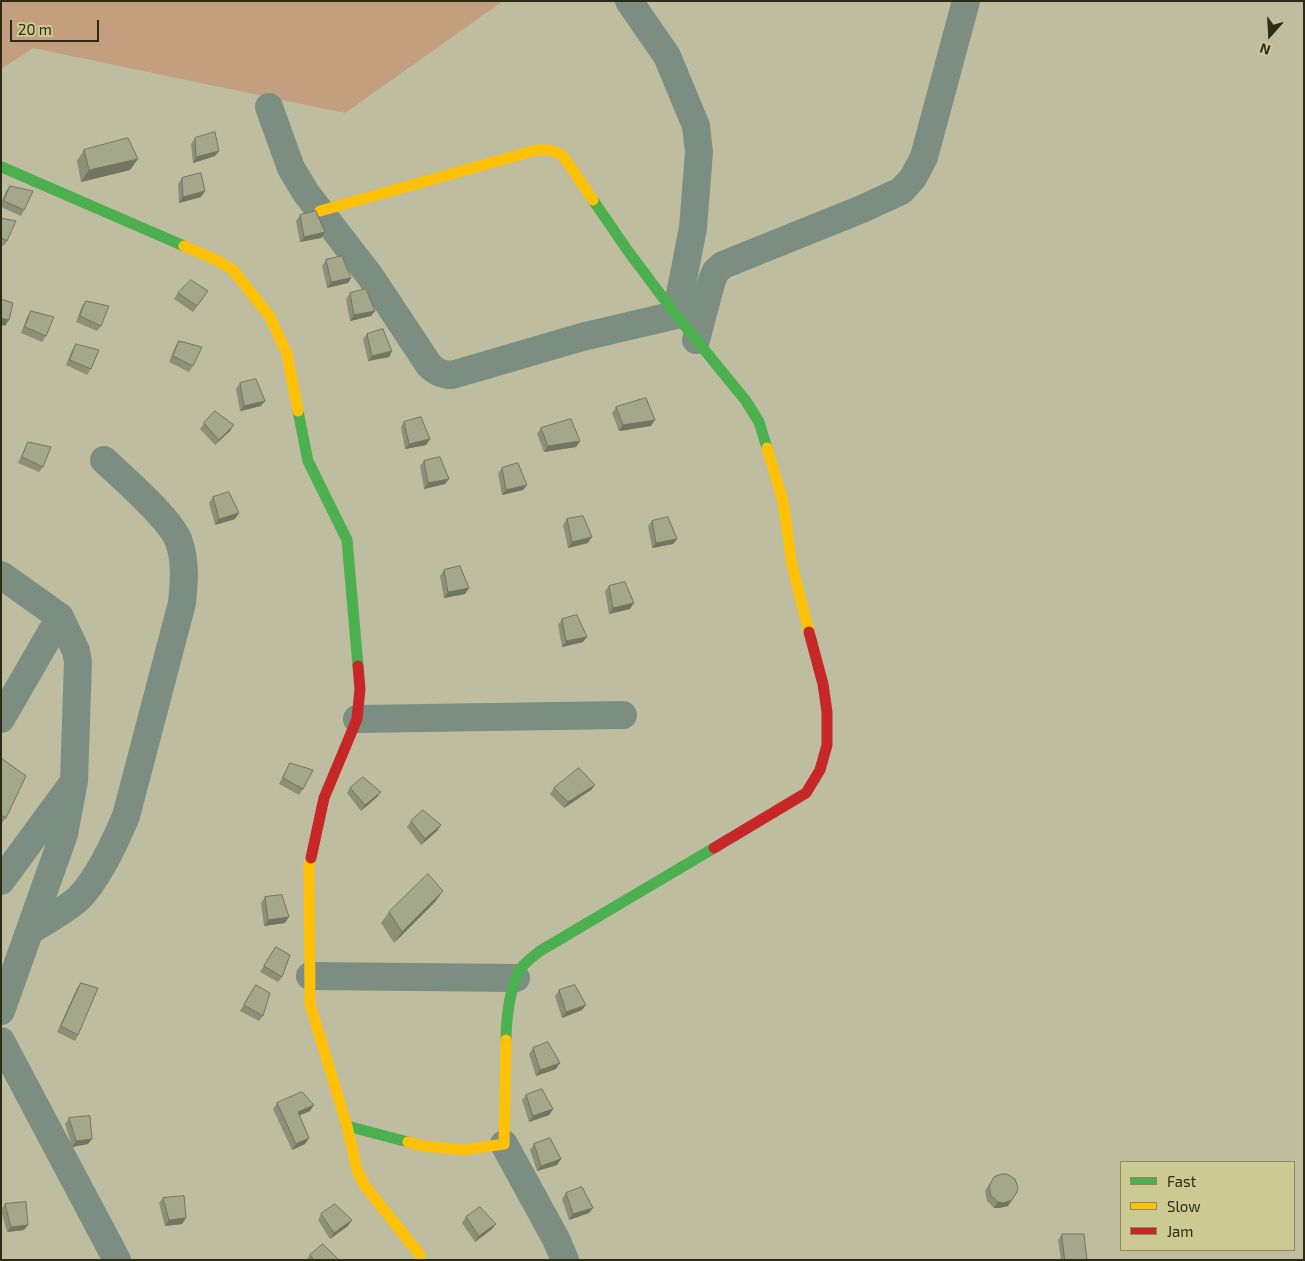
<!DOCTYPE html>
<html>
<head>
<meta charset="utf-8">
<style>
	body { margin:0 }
	#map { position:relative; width:1305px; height:1261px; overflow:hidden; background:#bfbd9f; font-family:"Exo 2",sans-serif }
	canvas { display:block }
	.frame { position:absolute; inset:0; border:2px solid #2c2b15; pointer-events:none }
	.legend { position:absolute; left:1120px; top:1161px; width:175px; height:90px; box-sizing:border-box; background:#ccca92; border:1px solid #8c8a60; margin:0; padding:6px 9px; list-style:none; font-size:15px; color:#2c2b15 }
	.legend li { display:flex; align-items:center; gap:10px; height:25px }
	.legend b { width:25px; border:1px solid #8c8a60 }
	.north { position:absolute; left:1245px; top:10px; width:50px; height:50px; -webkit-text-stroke:4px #ccca92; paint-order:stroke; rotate:199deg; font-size:14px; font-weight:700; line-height:20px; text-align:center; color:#2c2b15 }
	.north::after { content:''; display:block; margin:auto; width:18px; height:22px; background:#2c2b15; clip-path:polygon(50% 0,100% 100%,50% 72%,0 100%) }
	.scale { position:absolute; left:10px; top:20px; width:89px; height:22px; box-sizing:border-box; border:2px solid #2c2b15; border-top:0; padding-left:6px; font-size:15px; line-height:18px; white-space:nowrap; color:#2c2b15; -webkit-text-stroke:4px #ccca92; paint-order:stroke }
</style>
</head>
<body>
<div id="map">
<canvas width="1305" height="1261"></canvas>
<div class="frame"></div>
<ul class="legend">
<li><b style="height:6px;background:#4caf50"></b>Fast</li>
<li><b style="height:6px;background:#ffc107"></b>Slow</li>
<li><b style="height:6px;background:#c62828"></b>Jam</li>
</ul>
<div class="north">N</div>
<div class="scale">20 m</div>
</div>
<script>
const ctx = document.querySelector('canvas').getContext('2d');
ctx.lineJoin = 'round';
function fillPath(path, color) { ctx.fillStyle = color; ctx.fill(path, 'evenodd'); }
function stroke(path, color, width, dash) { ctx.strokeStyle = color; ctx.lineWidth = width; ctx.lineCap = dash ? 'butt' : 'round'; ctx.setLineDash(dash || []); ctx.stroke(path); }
const green = new Path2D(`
	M 1,1 L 503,1 L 345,113 L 33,48 L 1,69 Z`);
const street = new Path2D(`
	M 269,107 L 291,168 L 306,193 L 370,276 L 429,365 C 436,372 442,375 452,375 L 582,337 L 676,315 L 693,228 L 699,152 L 696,126 L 667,56 L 629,1
	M 696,340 L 712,280 L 716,271 L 723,265 L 862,209 L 901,191 L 913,178 L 924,157 L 966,1
	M 1,575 L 60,617 L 1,719
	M 357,719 L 623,715
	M 1,881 L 70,787
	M 30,931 C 44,922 71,907 81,896 C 99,876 116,840 126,816 L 182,603 C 184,583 186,562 179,542 C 172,520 123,478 104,460
	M 310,976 L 516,978
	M 1,1011 L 64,834 L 74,781 L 78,662 L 76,651 L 60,617
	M 1,1041 L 117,1260
	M 504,1144 L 556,1239 L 565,1260`);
const fast = new Path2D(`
	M 2,167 L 184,246
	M 593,200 L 628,251 L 676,315 L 746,401 L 759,422 L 767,448
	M 298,411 L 308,461 L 347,540 L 358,666
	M 506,1040 C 506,1021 510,982 522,967 C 527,961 534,956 540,951 L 714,848
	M 347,1126 L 408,1142`);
const slow = new Path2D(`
	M 320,211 L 533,151 C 544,149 553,149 563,156 L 593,200
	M 184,246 L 216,260 L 233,270 L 270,317 L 287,354 L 298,411
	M 767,448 L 783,501 L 792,565 L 809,632
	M 311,858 L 309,866 L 310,1004 L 347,1126 L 357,1170 L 365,1186 L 420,1255 L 420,1260
	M 408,1142 L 423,1146 L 464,1150 L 504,1144 L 506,1040`);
const jam = new Path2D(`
	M 714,848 L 806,793 L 820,770 L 827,745 L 827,712 L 823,684 L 809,632
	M 311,858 L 324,798 L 357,719 L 360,689 L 358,666`);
const wall = new Path2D(`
	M 195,138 L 215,156 L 193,163 L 191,144 Z
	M 84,150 L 130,170 L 81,182 L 77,161 Z
	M 182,178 L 201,197 L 179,203 L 178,184 Z
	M 10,186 L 24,210 L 21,216 L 1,207 L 1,203 L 6,191 Z
	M 300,215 L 321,238 L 300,242 L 296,221 Z
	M 1,218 L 7,241 L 4,246 L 1,245 Z
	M 326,260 L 351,278 L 348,283 L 327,288 L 322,266 Z
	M 208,291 L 193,312 L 174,299 L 178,293 Z
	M 350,293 L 375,311 L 371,316 L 350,321 L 346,299 Z
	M 86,301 L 101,326 L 97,331 L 76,322 L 82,306 Z
	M 31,311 L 46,336 L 42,342 L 21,333 L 27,317 Z
	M 367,334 L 392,351 L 389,357 L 368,361 L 363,339 Z
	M 179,341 L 193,366 L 189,372 L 169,362 L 175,347 Z
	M 76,344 L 91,369 L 87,375 L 66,365 L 72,350 Z
	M 240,383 L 261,406 L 240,411 L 236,389 Z
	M 616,407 L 651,426 L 619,431 L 612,413 Z
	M 404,422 L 430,439 L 426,445 L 405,449 L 401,427 Z
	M 204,423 L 230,431 L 215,445 L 200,429 Z
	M 541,428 L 580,441 L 576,447 L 544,452 L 537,434 Z
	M 28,442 L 43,467 L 39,472 L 18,463 L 25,448 Z
	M 424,461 L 449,479 L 445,484 L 424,489 L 420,466 Z
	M 502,468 L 527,485 L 523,490 L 502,495 L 498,473 Z
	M 213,497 L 235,519 L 215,525 L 209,503 Z
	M 567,519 L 588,543 L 568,548 L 563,525 Z
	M 652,521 L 677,539 L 673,544 L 652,548 L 648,526 Z
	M 444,570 L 469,588 L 465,594 L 444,598 L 440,576 Z
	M 609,586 L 630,609 L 609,614 L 605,591 Z
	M 562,619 L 583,642 L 562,647 L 558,625 Z
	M 1,758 L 6,818 L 1,824 Z
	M 290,763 L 303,789 L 299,795 L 279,784 L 287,769 Z
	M 595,785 L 591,790 L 564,808 L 550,794 L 554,788 Z
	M 350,788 L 381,792 L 377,797 L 361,811 L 347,793 Z
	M 411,821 L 441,825 L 437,831 L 421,845 L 407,827 Z
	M 265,897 L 285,923 L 264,926 L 261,903 Z
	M 435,902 L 394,943 L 381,923 L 389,912 Z
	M 276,947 L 282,977 L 278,982 L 260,972 Z
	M 81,983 L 78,1035 L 75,1041 L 57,1032 L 77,988 Z
	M 256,985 L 263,1016 L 259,1021 L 240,1011 Z
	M 559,990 L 582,1010 L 562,1018 L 555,996 Z
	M 533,1048 L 556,1069 L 536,1076 L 529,1054 Z
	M 526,1095 L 553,1109 L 549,1115 L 529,1122 L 522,1100 Z
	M 277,1103 L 310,1111 L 299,1115 L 309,1138 L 305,1144 L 292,1150 L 273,1109 Z
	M 69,1118 L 88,1144 L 72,1147 L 65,1124 Z
	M 534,1144 L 557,1165 L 537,1171 L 530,1150 Z
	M 994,1177 L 1008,1206 L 999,1208 L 994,1208 L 987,1201 L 985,1191 Z
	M 566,1193 L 589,1213 L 569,1220 L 562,1199 Z
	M 163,1198 L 186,1218 L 182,1224 L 165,1226 L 159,1203 Z
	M 5,1204 L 24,1230 L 7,1232 L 1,1210 Z
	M 321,1214 L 348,1226 L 330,1239 L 318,1220 Z
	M 466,1217 L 492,1229 L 475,1242 L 462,1223 Z
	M 1062,1234 L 1087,1260 L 1061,1260 L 1058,1240 Z
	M 310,1255 L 339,1260 L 306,1260 Z`);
const shadedWall = new Path2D(`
	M 219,151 L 215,156 L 193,163 L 196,157 Z
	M 138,159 L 130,170 L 81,182 L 89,170 Z
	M 205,191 L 201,197 L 179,203 L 183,197 Z
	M 325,232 L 321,238 L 300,242 L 304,237 Z
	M 351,278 L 348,283 L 327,288 L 331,282 Z
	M 375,311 L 371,316 L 350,321 L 354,315 Z
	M 1,318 L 9,320 L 5,326 L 1,325 Z
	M 392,351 L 389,357 L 368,361 L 372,356 Z
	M 265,401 L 261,406 L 240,411 L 244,406 Z
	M 655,420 L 651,426 L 619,431 L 623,425 Z
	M 234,425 L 230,431 L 215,445 L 219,440 Z
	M 430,439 L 426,445 L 405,449 L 409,444 Z
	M 580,441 L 576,447 L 544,452 L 548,446 Z
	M 449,479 L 445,484 L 424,489 L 428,483 Z
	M 527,485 L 523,490 L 502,495 L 506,490 Z
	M 239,513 L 235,519 L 215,525 L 219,519 Z
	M 592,537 L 588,543 L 568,548 L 572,542 Z
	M 677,539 L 673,544 L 652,548 L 656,543 Z
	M 469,588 L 465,594 L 444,598 L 448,592 Z
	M 634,603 L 630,609 L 609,614 L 613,608 Z
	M 587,637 L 583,642 L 562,647 L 566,641 Z
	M 595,785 L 591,790 L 564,808 L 568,802 Z
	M 381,792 L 377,797 L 361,811 L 365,805 Z
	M 441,825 L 437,831 L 421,845 L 425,839 Z
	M 443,891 L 435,902 L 394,943 L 402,932 Z
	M 289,917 L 285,923 L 264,926 L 268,920 Z
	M 586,1005 L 582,1010 L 562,1018 L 566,1012 Z
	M 560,1063 L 556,1069 L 536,1076 L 540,1070 Z
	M 314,1105 L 310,1111 L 294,1118 L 298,1112 Z
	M 553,1109 L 549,1115 L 529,1122 L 533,1116 Z
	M 309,1138 L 305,1144 L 292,1150 L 296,1144 Z
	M 92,1139 L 88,1144 L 72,1147 L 76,1141 Z
	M 561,1159 L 557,1165 L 537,1171 L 541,1166 Z
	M 1012,1200 L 1008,1206 L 999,1208 L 994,1208 L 998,1202 Z
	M 593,1208 L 589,1213 L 569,1220 L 573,1214 Z
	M 186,1218 L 182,1224 L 165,1226 L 169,1220 Z
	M 352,1220 L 348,1226 L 330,1239 L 334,1233 Z
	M 496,1224 L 492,1229 L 475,1242 L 479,1236 Z
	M 28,1225 L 24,1230 L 7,1232 L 11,1227 Z`);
const building = new Path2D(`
	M 215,132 L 219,151 L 196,157 L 195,138 Z
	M 128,138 L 138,159 L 89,170 L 84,150 Z
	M 201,173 L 205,191 L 183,197 L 182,178 Z
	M 10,186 L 33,191 L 24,210 L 4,201 Z
	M 316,211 L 325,232 L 304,237 L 300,215 Z
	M 1,218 L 16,221 L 7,241 L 1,238 Z
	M 342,256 L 351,278 L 331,282 L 326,260 Z
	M 191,280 L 208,291 L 197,306 L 178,293 Z
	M 366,289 L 375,311 L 354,315 L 350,293 Z
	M 1,299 L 13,303 L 9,320 L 1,318 Z
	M 86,301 L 109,306 L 101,326 L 80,316 Z
	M 31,311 L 54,317 L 46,336 L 25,327 Z
	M 383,329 L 392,351 L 372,356 L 367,334 Z
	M 179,341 L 202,347 L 193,366 L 173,356 Z
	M 76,344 L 99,350 L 91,369 L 70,360 Z
	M 256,379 L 265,401 L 244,406 L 240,383 Z
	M 646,398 L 655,420 L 623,425 L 616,407 Z
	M 215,411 L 234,425 L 219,440 L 204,423 Z
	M 421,417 L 430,439 L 409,444 L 404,422 Z
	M 571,419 L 580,441 L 548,446 L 541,428 Z
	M 28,442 L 51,447 L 43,467 L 22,457 Z
	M 440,457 L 449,479 L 428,483 L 424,461 Z
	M 518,463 L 527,485 L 506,490 L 502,468 Z
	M 229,492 L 239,513 L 219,519 L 213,497 Z
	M 583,516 L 592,537 L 572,542 L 567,519 Z
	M 668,517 L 677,539 L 656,543 L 652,521 Z
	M 460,566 L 469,588 L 448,592 L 444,570 Z
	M 625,582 L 634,603 L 613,608 L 609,586 Z
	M 577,615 L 587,637 L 566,641 L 562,619 Z
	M 1,758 L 26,776 L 6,818 L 1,815 Z
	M 290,763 L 313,770 L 303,789 L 283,778 Z
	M 579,768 L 595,785 L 568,802 L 554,788 Z
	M 363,777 L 381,792 L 365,805 L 350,788 Z
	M 423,810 L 441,825 L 425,839 L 411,821 Z
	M 428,874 L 443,891 L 402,932 L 389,912 Z
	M 282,895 L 289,917 L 268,920 L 265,897 Z
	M 276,947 L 290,955 L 282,977 L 264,966 Z
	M 81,983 L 98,988 L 78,1035 L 61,1026 Z
	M 256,985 L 270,993 L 263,1016 L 244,1005 Z
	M 575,985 L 586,1005 L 566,1012 L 559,990 Z
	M 548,1042 L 560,1063 L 540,1070 L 533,1048 Z
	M 542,1089 L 553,1109 L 533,1116 L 526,1095 Z
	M 302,1092 L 314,1105 L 298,1112 L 309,1138 L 296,1144 L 277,1103 Z
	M 90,1116 L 92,1139 L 76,1141 L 69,1118 Z
	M 550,1138 L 561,1159 L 541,1166 L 534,1144 Z
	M 1002,1174 L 1007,1174 L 1015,1179 L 1018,1188 L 1017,1192 L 1012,1200 L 1003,1203 L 998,1202 L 991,1196 L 989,1186 L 994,1177 Z
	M 582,1187 L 593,1208 L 573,1214 L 566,1193 Z
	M 184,1196 L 186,1218 L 169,1220 L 163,1198 Z
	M 26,1202 L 28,1225 L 11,1227 L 5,1204 Z
	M 335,1204 L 352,1220 L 334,1233 L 321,1214 Z
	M 480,1207 L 496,1224 L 479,1236 L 466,1217 Z
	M 1062,1234 L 1084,1234 L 1087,1260 L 1065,1260 Z
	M 323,1244 L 339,1260 L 314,1260 L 310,1255 Z`);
fillPath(green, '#c39e7f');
stroke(street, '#7b8e81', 28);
stroke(fast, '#4caf50', 11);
stroke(slow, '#ffc107', 11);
stroke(jam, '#c62828', 11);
fillPath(wall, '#8c9078');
fillPath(shadedWall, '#727661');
fillPath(building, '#a3a88b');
stroke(building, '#727661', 1);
</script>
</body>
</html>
